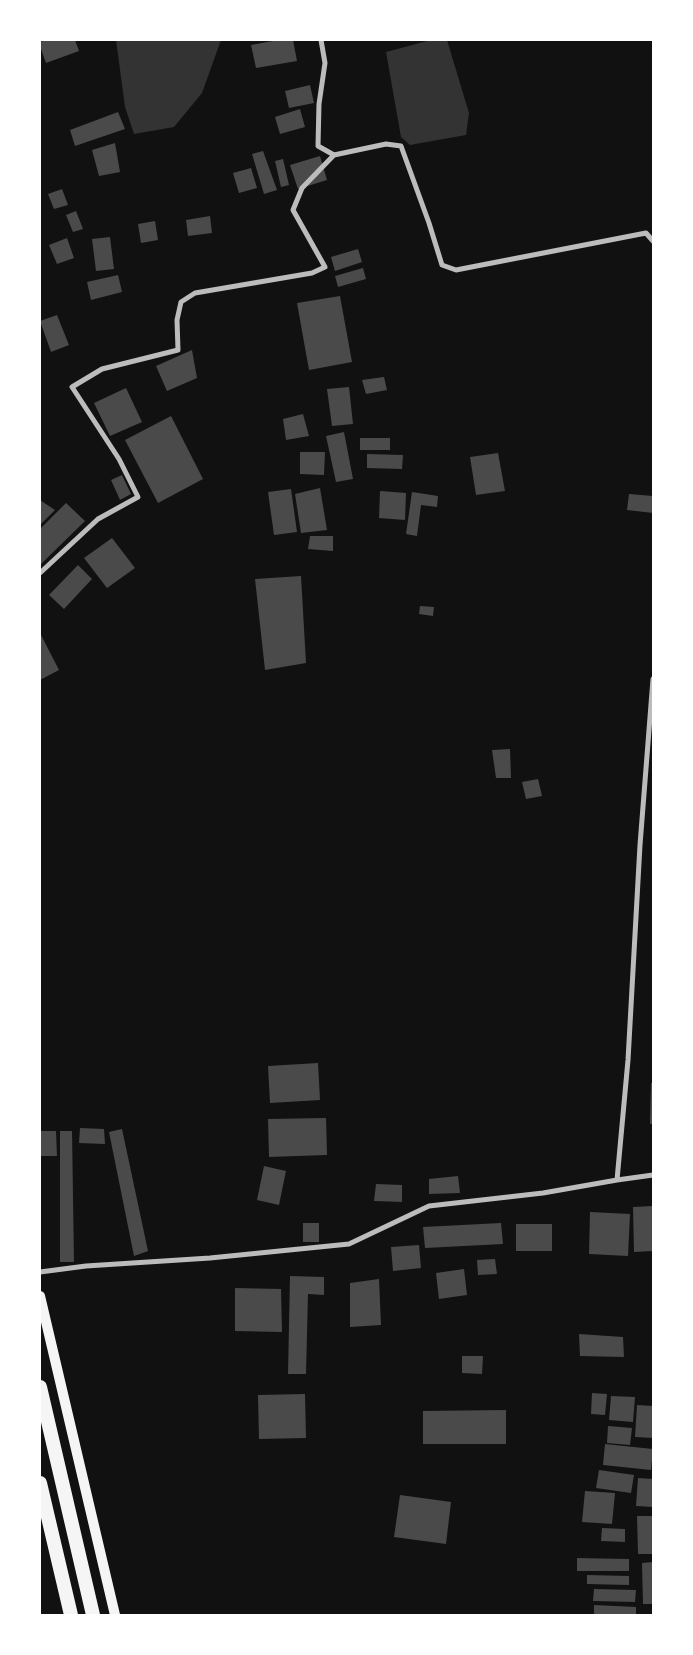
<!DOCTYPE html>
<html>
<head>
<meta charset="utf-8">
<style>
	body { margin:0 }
	#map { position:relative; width:693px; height:1655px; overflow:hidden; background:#111; font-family:Signika,sans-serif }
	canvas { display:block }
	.frame { position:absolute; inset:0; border:41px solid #fff; pointer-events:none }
</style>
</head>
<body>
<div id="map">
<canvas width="693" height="1655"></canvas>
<div class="frame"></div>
</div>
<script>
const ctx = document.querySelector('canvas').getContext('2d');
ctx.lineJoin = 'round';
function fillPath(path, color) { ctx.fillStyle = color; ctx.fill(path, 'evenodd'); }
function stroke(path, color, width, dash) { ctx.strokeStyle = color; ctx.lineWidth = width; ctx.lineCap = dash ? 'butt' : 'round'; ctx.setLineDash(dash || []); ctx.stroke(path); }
const water = new Path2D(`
	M 116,40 L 221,40 L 202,93 L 174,127 L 134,134 L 125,107 Z
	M 431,40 L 447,40 L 469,113 L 466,135 L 410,145 L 401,137 L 386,52 Z`);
const building = new Path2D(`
	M 45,40 L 75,40 L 79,51 L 46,63 L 40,46 L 40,42 Z
	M 278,40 L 293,40 L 297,61 L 256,68 L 251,45 Z
	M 310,85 L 314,103 L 289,108 L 285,91 Z
	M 300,109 L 305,127 L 280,134 L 275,117 Z
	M 118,112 L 125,129 L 75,146 L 70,130 Z
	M 115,143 L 120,172 L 99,176 L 92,150 Z
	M 263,151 L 277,190 L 264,194 L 252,154 Z
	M 320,156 L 327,180 L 298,189 L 290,165 Z
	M 283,159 L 289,185 L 281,187 L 275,161 Z
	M 251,168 L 257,188 L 239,193 L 233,173 Z
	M 62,189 L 68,205 L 54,209 L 48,194 Z
	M 76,211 L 83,229 L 73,232 L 66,215 Z
	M 210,216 L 212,233 L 188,236 L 186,220 Z
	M 155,221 L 158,240 L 141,243 L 138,224 Z
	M 110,237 L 114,269 L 96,271 L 92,239 Z
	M 67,238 L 74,258 L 57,264 L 49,245 Z
	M 358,249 L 362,262 L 335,271 L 331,257 Z
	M 363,268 L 366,279 L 338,287 L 335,276 Z
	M 118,275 L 122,292 L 91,300 L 87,282 Z
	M 340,296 L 352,362 L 309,370 L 297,303 Z
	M 57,315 L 69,345 L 51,352 L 40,321 Z
	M 192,350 L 197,378 L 167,391 L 156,366 Z
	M 384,377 L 387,390 L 366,394 L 362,380 Z
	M 349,387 L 353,424 L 332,426 L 327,389 Z
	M 126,388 L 142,422 L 110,436 L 94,403 Z
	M 303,414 L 309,436 L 286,440 L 283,419 Z
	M 171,416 L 203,479 L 158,503 L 125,440 Z
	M 344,432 L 353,479 L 336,482 L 326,436 Z
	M 360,438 L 390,438 L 390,450 L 360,450 Z
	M 300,452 L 325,452 L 324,475 L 300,474 Z
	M 498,453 L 505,491 L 476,495 L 470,457 Z
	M 367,454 L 403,455 L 402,469 L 367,468 Z
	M 122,475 L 131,494 L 120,500 L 111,480 Z
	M 320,488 L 327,530 L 301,533 L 295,494 Z
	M 291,489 L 297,532 L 274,535 L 268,492 Z
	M 380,491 L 406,493 L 405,520 L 379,518 Z
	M 412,492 L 438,496 L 437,507 L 421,505 L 417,536 L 406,534 Z
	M 629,494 L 653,496 L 653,513 L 627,510 Z
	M 40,500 L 55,510 L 40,525 Z
	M 66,503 L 85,521 L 40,565 L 40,529 Z
	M 310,536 L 333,536 L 333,551 L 308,549 Z
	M 112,538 L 135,568 L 107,588 L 84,558 Z
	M 78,565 L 92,579 L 64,609 L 49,595 Z
	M 301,576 L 306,663 L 265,670 L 255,579 Z
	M 420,606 L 434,607 L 433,616 L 419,614 Z
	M 40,633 L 59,670 L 40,680 Z
	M 510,749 L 511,778 L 496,778 L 492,750 Z
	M 538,779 L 542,796 L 526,799 L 522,782 Z
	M 318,1063 L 320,1100 L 270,1103 L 268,1066 Z
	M 651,1083 L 653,1083 L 653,1124 L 650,1124 Z
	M 326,1118 L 327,1155 L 269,1157 L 268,1119 Z
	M 80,1128 L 104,1129 L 105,1144 L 79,1143 Z
	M 122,1129 L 148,1251 L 134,1256 L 109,1132 Z
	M 40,1131 L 56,1131 L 57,1156 L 40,1156 Z
	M 60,1131 L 72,1131 L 74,1262 L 60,1262 Z
	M 264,1166 L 286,1171 L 279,1205 L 257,1200 Z
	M 458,1176 L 460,1193 L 429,1194 L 429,1179 Z
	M 376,1184 L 402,1185 L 402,1202 L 374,1201 Z
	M 653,1206 L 653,1251 L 634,1252 L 633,1207 Z
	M 590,1212 L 630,1214 L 628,1256 L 589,1254 Z
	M 303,1223 L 319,1223 L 319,1242 L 303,1242 Z
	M 501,1223 L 503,1244 L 425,1248 L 423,1227 Z
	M 516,1224 L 552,1224 L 552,1251 L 516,1251 Z
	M 419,1245 L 421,1268 L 393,1271 L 391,1247 Z
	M 495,1259 L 497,1274 L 478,1275 L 477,1260 Z
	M 464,1269 L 467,1295 L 439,1299 L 436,1273 Z
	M 290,1276 L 324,1277 L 324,1295 L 308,1294 L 306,1374 L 288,1374 Z
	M 379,1279 L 381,1325 L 350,1327 L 350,1283 Z
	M 235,1288 L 281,1289 L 282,1332 L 235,1331 Z
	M 579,1334 L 623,1337 L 624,1357 L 580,1356 Z
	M 462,1356 L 483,1356 L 482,1374 L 462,1373 Z
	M 592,1393 L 607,1394 L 605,1415 L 591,1414 Z
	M 305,1394 L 306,1438 L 259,1439 L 258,1395 Z
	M 611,1396 L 635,1397 L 633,1422 L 609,1420 Z
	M 637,1405 L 653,1406 L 653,1438 L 635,1437 Z
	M 506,1410 L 506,1444 L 423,1444 L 423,1411 Z
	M 608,1426 L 632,1428 L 630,1445 L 607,1443 Z
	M 605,1444 L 653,1449 L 651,1470 L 603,1465 Z
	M 599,1470 L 634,1475 L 631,1493 L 596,1488 Z
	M 638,1478 L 653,1479 L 653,1507 L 636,1506 Z
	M 585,1491 L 615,1493 L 612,1524 L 582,1522 Z
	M 400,1495 L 451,1502 L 446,1544 L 394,1537 Z
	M 637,1516 L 653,1516 L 653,1554 L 638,1554 Z
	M 602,1528 L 625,1529 L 625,1542 L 601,1541 Z
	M 577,1558 L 629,1559 L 629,1571 L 577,1571 Z
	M 653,1562 L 653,1604 L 643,1604 L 642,1563 Z
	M 587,1575 L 629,1576 L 629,1585 L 587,1584 Z
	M 594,1589 L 636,1590 L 635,1602 L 593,1601 Z
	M 594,1605 L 636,1607 L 636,1615 L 594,1615 Z`);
const minor = new Path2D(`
	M 321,40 L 325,63 L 319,104 L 318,146 L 334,155 L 386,144 L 401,146 L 429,223 L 442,265 L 456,270 L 646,233 L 653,241
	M 40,573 L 98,519 L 138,497 L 119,459 L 72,387 L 102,369 L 178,350 L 177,320 L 181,302 L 195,293 L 312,273 L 325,267 L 293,210 L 302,188 L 334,155
	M 617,1180 L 628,1060 L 640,845 L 653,679
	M 40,1272 L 86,1266 L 210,1258 L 349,1244 L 429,1206 L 543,1193 L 617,1180 L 653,1175`);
const secondary = new Path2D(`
	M 40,1296 L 115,1615`);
const trunk = new Path2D(`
	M 40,1387 L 93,1615
	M 40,1483 L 71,1615`);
fillPath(water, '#333');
fillPath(building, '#4a4a4a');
stroke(minor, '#bcbcbc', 5);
stroke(secondary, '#f5f5f5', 10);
stroke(trunk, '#f5f5f5', 14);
</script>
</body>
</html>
